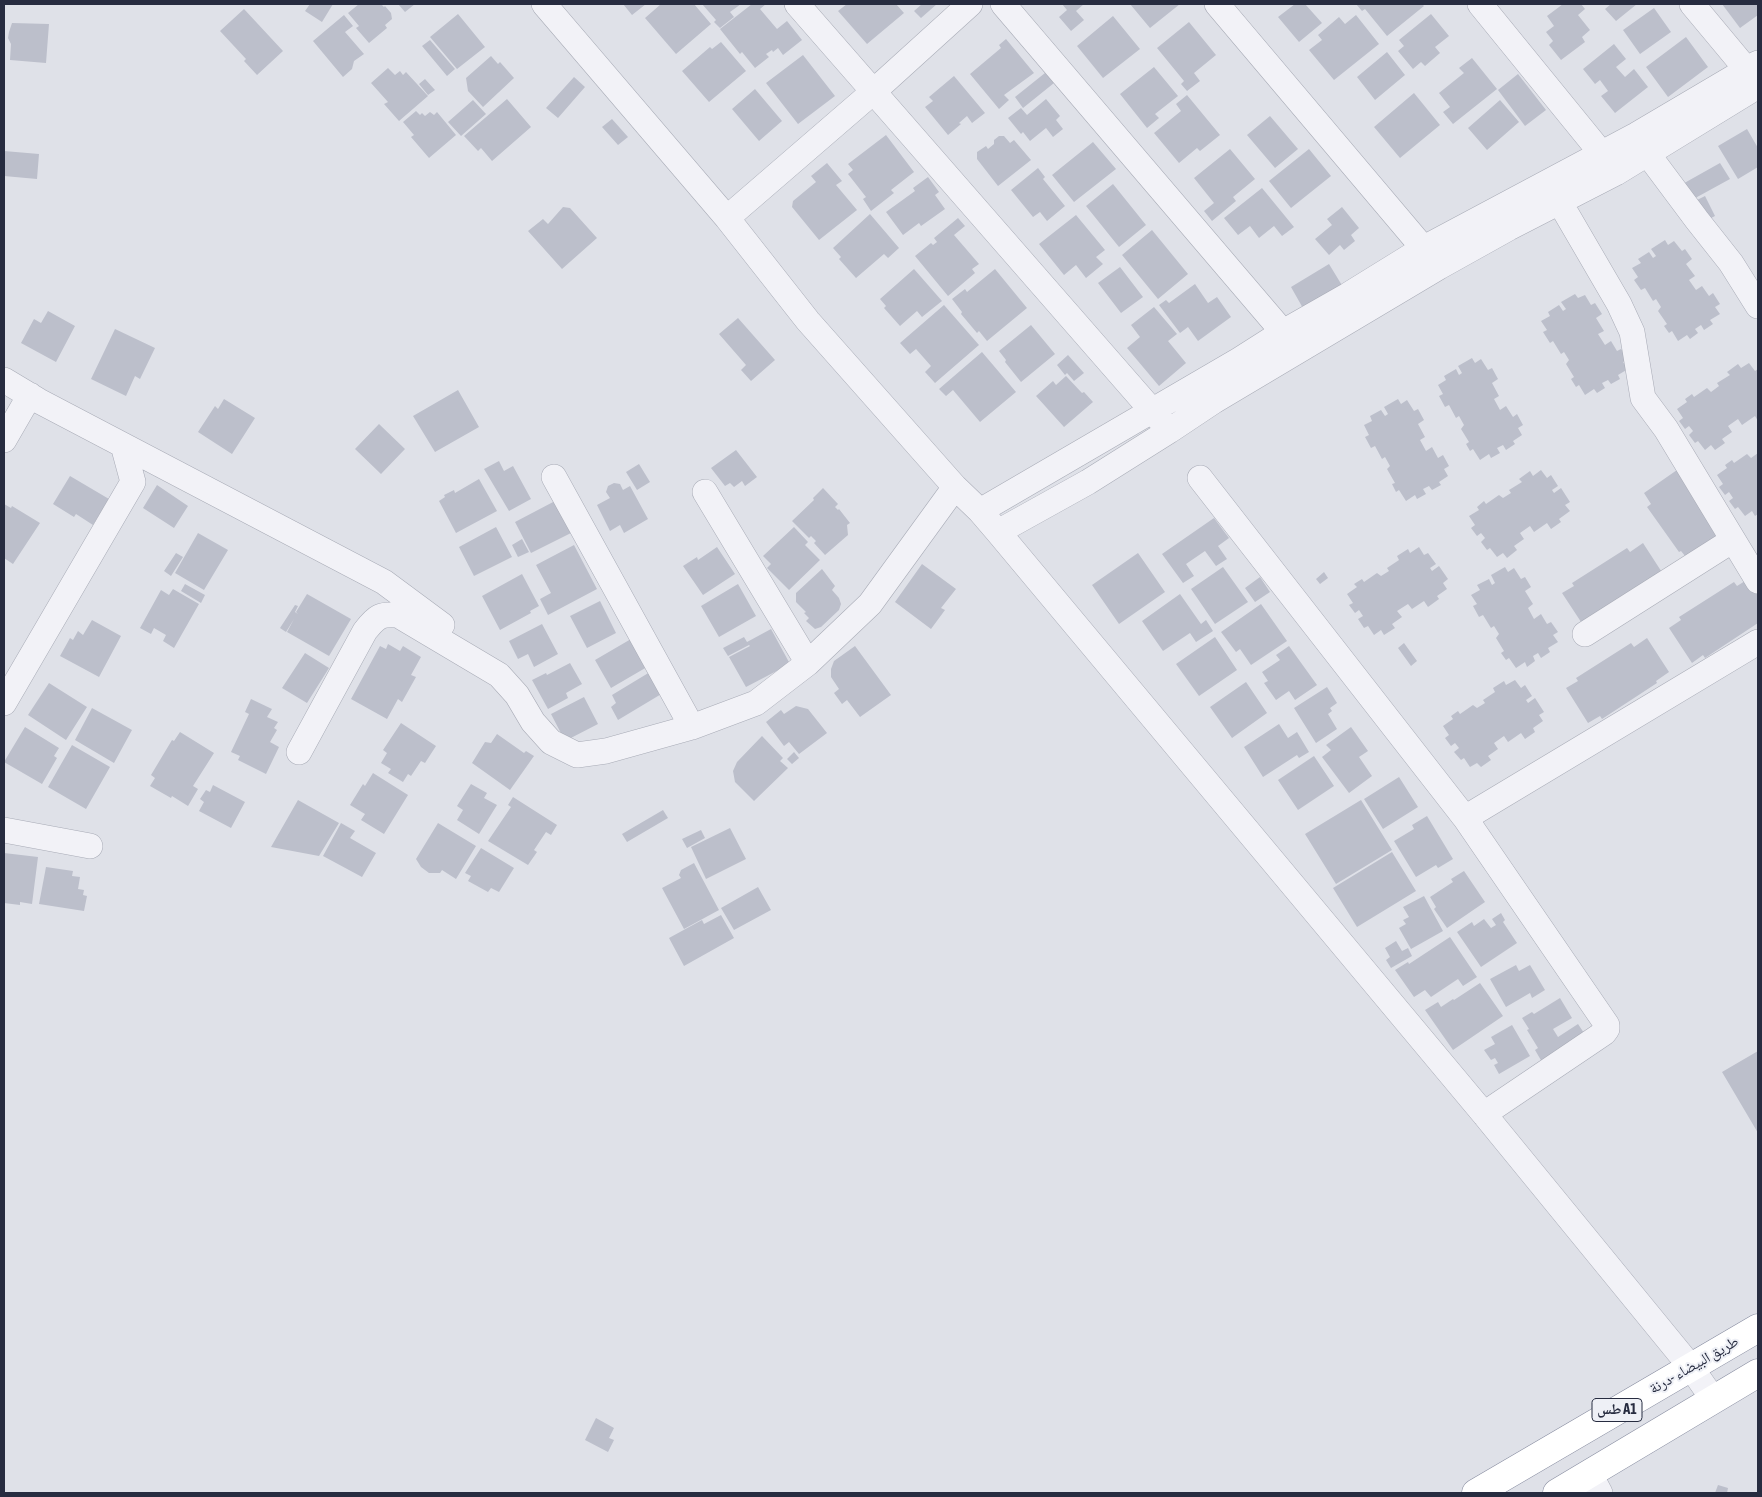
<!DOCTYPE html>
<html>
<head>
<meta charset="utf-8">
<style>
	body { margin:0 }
	#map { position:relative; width:1762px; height:1497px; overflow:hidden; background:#dfe1e8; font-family:"Asap Condensed",sans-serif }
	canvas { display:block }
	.frame { position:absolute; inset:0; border:5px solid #272c40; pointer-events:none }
</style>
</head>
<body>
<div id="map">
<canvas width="1762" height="1497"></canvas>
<div class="frame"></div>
</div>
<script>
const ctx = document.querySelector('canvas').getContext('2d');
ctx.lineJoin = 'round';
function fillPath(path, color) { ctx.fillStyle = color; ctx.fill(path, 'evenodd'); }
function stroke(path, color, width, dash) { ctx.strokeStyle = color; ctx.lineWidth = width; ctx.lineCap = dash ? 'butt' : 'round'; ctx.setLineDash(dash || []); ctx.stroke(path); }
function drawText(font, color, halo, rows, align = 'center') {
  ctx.font = font + ' "Asap Condensed","Noto Naskh Arabic",sans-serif'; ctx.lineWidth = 4; ctx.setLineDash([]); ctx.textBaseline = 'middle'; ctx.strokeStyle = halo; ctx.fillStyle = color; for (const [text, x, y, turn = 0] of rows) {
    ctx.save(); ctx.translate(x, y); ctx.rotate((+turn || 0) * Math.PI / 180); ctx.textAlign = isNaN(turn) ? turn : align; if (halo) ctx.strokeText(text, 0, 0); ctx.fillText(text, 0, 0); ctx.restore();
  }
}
const building = new Path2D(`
	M 310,4 L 333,4 L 322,22 L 305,11 Z
	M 359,4 L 381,4 L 384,7 L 385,6 L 391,13 L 392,19 L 385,25 L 387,28 L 369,43 L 356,28 L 359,26 L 348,13 Z
	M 398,4 L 415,4 L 405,12 Z
	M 623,4 L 646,4 L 632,15 Z
	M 661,4 L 694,4 L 711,24 L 676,54 L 645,18 Z
	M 702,4 L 741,4 L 730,12 L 734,17 L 720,28 L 714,22 L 716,20 Z
	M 752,4 L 766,4 L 760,9 L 777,29 L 787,21 L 802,40 L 783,55 L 778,48 L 773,52 L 772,50 L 766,54 L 769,57 L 755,68 L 742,52 L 740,54 L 720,29 Z
	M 847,4 L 896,4 L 904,13 L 867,44 L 838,11 Z
	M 922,4 L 937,4 L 921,18 L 914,11 Z
	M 1062,4 L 1084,4 L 1076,11 L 1084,20 L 1071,31 L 1059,17 L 1067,10 Z
	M 1130,4 L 1180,4 L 1150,28 Z
	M 1295,4 L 1305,4 L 1322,23 L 1299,42 L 1278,17 Z
	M 1356,4 L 1422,4 L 1424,6 L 1387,36 L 1365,9 L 1362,11 Z
	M 1563,4 L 1581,4 L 1585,9 L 1578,15 L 1590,30 L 1582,37 L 1585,42 L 1561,60 L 1549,45 L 1553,41 L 1546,32 L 1554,26 L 1547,16 Z
	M 1611,4 L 1637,4 L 1616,21 L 1605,9 Z
	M 1722,4 L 1758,4 L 1758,15 L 1740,28 Z
	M 1654,8 L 1671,32 L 1640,54 L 1623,30 Z
	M 244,9 L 283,51 L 257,75 L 244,61 L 246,59 L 220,31 Z
	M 458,14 L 485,47 L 457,69 L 430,37 Z
	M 1431,14 L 1449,36 L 1435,47 L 1440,53 L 1425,66 L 1421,62 L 1413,69 L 1398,51 L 1404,46 L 1399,40 Z
	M 344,15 L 353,26 L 345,32 L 364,54 L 354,61 L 352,69 L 343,77 L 313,41 Z
	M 1356,15 L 1379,44 L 1334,80 L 1309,50 L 1322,40 L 1318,35 L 1339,17 L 1345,24 Z
	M 1113,16 L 1140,49 L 1103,78 L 1077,46 Z
	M 1189,22 L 1216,55 L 1194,73 L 1200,81 L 1187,91 L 1181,84 L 1184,81 L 1157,48 Z
	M 12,23 L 49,24 L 46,63 L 10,60 L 11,44 L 8,38 L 9,32 Z
	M 1686,37 L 1708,67 L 1668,97 L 1646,67 Z
	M 1006,39 L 1034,73 L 1004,95 L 1009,100 L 999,109 L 970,74 L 1001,48 L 999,45 Z
	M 430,40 L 455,69 L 447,76 L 422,46 Z
	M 721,42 L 746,71 L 709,102 L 682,71 L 710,47 L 712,49 Z
	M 1614,44 L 1626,59 L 1616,67 L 1625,77 L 1634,69 L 1648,87 L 1615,113 L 1601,96 L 1608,91 L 1600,80 L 1595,84 L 1583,69 Z
	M 1387,52 L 1405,75 L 1375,100 L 1357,77 Z
	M 803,55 L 835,96 L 798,124 L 766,83 Z
	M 491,56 L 498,64 L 500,62 L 514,78 L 483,107 L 468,91 L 466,78 Z
	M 1472,58 L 1497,89 L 1453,124 L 1443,112 L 1450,107 L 1439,93 L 1464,73 L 1459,68 Z
	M 1154,67 L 1178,96 L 1155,114 L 1159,118 L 1147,128 L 1120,94 Z
	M 388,68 L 395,75 L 400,71 L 403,75 L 406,72 L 428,96 L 399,121 L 384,104 L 388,102 L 371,83 Z
	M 1045,73 L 1054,83 L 1023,108 L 1015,97 Z
	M 1518,74 L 1546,110 L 1525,126 L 1498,90 Z
	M 954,76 L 985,113 L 972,123 L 967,116 L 959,123 L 961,124 L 948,135 L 925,107 L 933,101 L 929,97 Z
	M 574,77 L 585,87 L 558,118 L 546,108 Z
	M 425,79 L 435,90 L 428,95 L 419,84 Z
	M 755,89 L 782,121 L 759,141 L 732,109 Z
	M 1414,93 L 1440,125 L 1400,158 L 1374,127 Z
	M 1187,95 L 1220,135 L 1200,151 L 1197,148 L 1179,163 L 1154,133 L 1181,111 L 1176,104 Z
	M 507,99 L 531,127 L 492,161 L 481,148 L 478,151 L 464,136 Z
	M 1046,99 L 1060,116 L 1056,120 L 1063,129 L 1053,137 L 1046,128 L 1030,141 L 1023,132 L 1021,134 L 1008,118 L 1021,108 L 1027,115 Z
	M 473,100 L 486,114 L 461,136 L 448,122 Z
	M 1500,100 L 1519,122 L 1487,150 L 1468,128 Z
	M 416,111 L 420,115 L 422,113 L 425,116 L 430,112 L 434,115 L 437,112 L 456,135 L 429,158 L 411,137 L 414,135 L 403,122 Z
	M 1270,116 L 1298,149 L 1275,168 L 1247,135 Z
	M 612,119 L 628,137 L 618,145 L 602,127 Z
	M 1747,129 L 1758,148 L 1758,167 L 1738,179 L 1718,146 Z
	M 886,135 L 914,172 L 891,190 L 894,193 L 871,211 L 863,199 L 866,197 L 848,174 L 853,170 L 848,164 Z
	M 999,136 L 1004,136 L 1010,143 L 1014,140 L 1031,160 L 998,186 L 977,159 L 977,152 L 986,146 L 988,149 L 994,144 L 994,140 Z
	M 1093,142 L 1116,169 L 1074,202 L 1052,175 Z
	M 1230,149 L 1255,179 L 1233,197 L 1236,201 L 1212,221 L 1204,211 L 1214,203 L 1194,178 Z
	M 1309,149 L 1331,176 L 1291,208 L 1269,181 Z
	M 4,151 L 39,154 L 37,179 L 4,176 Z
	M 827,163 L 842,181 L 836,185 L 857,210 L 819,240 L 792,207 L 793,201 L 816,182 L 811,176 Z
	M 1720,163 L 1730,179 L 1688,202 L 1679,186 Z
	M 1038,168 L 1045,177 L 1043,179 L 1065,206 L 1047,221 L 1040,212 L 1033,217 L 1011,190 Z
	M 928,177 L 939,192 L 935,195 L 945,209 L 921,226 L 919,223 L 903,235 L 886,212 L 915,191 L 913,188 Z
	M 1113,184 L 1146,225 L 1119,247 L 1086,206 Z
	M 1262,188 L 1294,227 L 1282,236 L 1274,226 L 1259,238 L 1250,226 L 1238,235 L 1224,218 Z
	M 1705,196 L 1715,216 L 1701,223 L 1691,203 Z
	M 563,207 L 570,208 L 597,238 L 562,269 L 528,231 L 543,219 L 548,224 Z
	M 1342,207 L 1359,228 L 1351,235 L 1355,241 L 1344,250 L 1340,245 L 1329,255 L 1315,239 L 1332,225 L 1327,219 Z
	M 870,214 L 899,248 L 888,258 L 884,254 L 856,278 L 839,259 L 841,257 L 833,248 Z
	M 1076,215 L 1105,250 L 1096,257 L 1103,264 L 1086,278 L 1076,265 L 1064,275 L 1039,244 Z
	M 958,218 L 965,226 L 954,235 L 979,264 L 972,269 L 975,273 L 948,296 L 915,256 L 931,243 L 933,245 L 937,242 L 934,238 Z
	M 1152,230 L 1188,274 L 1158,299 L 1122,255 Z
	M 1665,240 L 1668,245 L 1674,241 L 1682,251 L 1685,249 L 1692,259 L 1686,264 L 1695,276 L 1689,280 L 1696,290 L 1702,286 L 1709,296 L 1713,293 L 1720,304 L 1715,307 L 1720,314 L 1710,320 L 1713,324 L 1704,330 L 1701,325 L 1695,329 L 1698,333 L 1690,339 L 1687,335 L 1678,341 L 1672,331 L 1669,333 L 1664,326 L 1667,324 L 1658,311 L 1661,307 L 1656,299 L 1653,301 L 1645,288 L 1641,290 L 1634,280 L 1638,277 L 1632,268 L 1641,263 L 1638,259 L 1649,252 L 1653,258 L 1656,256 L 1651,249 Z
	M 1329,264 L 1343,287 L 1304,310 L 1291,287 Z
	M 1120,267 L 1143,297 L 1121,313 L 1098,283 Z
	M 914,269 L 942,301 L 922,317 L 917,311 L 900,326 L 884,308 L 886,306 L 880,299 Z
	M 995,269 L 1027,308 L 987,341 L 979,331 L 977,333 L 961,314 L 962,312 L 952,299 L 965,289 L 967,292 Z
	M 1195,284 L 1208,303 L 1217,297 L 1231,317 L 1198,341 L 1188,327 L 1180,333 L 1159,305 L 1166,300 L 1169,303 Z
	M 1575,294 L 1578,298 L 1585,295 L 1591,305 L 1595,303 L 1602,314 L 1596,318 L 1604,331 L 1598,334 L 1605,345 L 1611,341 L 1617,351 L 1621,349 L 1628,359 L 1623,362 L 1628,369 L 1618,375 L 1620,379 L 1611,384 L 1608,380 L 1602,383 L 1605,388 L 1597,393 L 1594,389 L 1585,395 L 1579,385 L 1576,387 L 1571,379 L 1574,377 L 1566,364 L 1569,360 L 1564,352 L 1561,354 L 1553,341 L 1550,343 L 1543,332 L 1547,330 L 1541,321 L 1550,316 L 1548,312 L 1559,305 L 1563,311 L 1566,309 L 1561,302 Z
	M 944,305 L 979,345 L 935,383 L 925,372 L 931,366 L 916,349 L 910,354 L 900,343 Z
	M 1154,307 L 1177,334 L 1168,341 L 1186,363 L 1159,386 L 1127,348 L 1140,337 L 1131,325 Z
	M 48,311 L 75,326 L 56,362 L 21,343 L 34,319 L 41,323 Z
	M 738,318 L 775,360 L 751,381 L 741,370 L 746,365 L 719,334 Z
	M 1031,325 L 1055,354 L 1021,382 L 1005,362 L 1006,360 L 999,351 Z
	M 115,329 L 155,348 L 140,379 L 135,376 L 126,396 L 91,379 Z
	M 982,352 L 1016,392 L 980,422 L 953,390 L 946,396 L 939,389 Z
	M 1068,355 L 1084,373 L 1074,381 L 1067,373 L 1065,375 L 1057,365 Z
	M 1472,358 L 1475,363 L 1481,359 L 1488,370 L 1492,368 L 1498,379 L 1492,383 L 1499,396 L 1494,399 L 1500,410 L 1506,406 L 1513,417 L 1517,414 L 1523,425 L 1518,428 L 1522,435 L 1513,441 L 1515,444 L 1506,450 L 1503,445 L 1497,448 L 1500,453 L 1491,458 L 1489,454 L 1480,460 L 1473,449 L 1470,451 L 1466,444 L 1469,442 L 1461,429 L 1464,425 L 1459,416 L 1456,418 L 1449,405 L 1445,407 L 1439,396 L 1443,394 L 1438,385 L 1446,380 L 1444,376 L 1456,369 L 1459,375 L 1462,373 L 1458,366 Z
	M 1749,363 L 1755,371 L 1758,369 L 1758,421 L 1755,416 L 1742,425 L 1738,419 L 1728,426 L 1732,432 L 1722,439 L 1725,443 L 1715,450 L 1711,445 L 1705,450 L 1698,441 L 1695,443 L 1689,435 L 1693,431 L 1689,426 L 1685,429 L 1679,421 L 1683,418 L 1677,409 L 1687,402 L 1685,399 L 1692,394 L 1694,397 L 1707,388 L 1711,392 L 1719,386 L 1717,383 L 1730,375 L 1727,372 L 1738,364 L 1741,368 Z
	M 1066,376 L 1082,393 L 1084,392 L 1093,402 L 1064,427 L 1036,396 L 1053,381 L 1056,385 Z
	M 458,390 L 479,427 L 435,452 L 413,416 Z
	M 224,399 L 255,418 L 232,454 L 198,432 L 215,406 L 218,409 Z
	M 1398,399 L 1401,404 L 1407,400 L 1414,411 L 1418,409 L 1424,420 L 1418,424 L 1425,437 L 1420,440 L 1426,451 L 1432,447 L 1438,458 L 1443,455 L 1449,466 L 1444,469 L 1448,476 L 1439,482 L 1441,485 L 1432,490 L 1429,486 L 1423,489 L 1426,494 L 1417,499 L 1415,495 L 1406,501 L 1399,490 L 1396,492 L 1392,484 L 1395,483 L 1387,469 L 1390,466 L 1385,457 L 1382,459 L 1375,446 L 1371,448 L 1365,437 L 1369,435 L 1364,425 L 1372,421 L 1370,416 L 1381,410 L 1385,416 L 1388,414 L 1384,407 Z
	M 379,424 L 405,449 L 381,474 L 355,449 Z
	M 736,450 L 757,477 L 745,486 L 742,481 L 734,487 L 730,483 L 725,486 L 711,468 Z
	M 1758,453 L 1758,514 L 1755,516 L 1752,511 L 1745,516 L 1738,507 L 1735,509 L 1729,501 L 1733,498 L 1729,492 L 1725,495 L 1719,487 L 1723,484 L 1717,475 L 1727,468 L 1725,465 L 1732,460 L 1734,463 L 1747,454 L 1751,458 Z
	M 499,461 L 504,471 L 513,466 L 531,499 L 509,511 L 484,469 Z
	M 639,464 L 650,482 L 637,490 L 626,472 Z
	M 1541,470 L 1547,478 L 1551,475 L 1558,486 L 1552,490 L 1554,493 L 1561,488 L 1570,502 L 1565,505 L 1570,511 L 1559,519 L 1561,522 L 1551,529 L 1547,523 L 1534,532 L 1530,526 L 1520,533 L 1524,539 L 1514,546 L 1517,550 L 1507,558 L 1503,553 L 1497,557 L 1490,548 L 1487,550 L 1481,542 L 1485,538 L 1481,533 L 1477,536 L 1471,528 L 1475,525 L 1469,516 L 1479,510 L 1477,507 L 1484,501 L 1486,504 L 1499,495 L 1503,498 L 1511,493 L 1509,490 L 1522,482 L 1519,479 L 1530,471 L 1533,476 Z
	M 1677,470 L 1724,539 L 1690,562 L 1681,551 L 1679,552 L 1647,507 L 1651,504 L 1644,493 Z
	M 70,476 L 109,499 L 93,525 L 76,514 L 74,517 L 53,504 Z
	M 479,479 L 497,511 L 456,533 L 439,501 L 445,497 L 444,495 L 454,490 L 455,493 Z
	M 614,483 L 620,484 L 623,490 L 630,486 L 648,519 L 624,533 L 620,525 L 610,531 L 597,505 L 610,498 L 606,492 L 608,486 Z
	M 157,485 L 188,506 L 174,528 L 143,508 Z
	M 823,488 L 838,504 L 835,507 L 838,510 L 839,509 L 850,523 L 847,525 L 848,535 L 825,555 L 814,543 L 816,541 L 811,536 L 809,538 L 792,521 L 814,500 L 813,498 Z
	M 555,501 L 571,533 L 531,553 L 515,522 Z
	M 4,504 L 11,508 L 12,506 L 40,523 L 13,564 L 4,558 Z
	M 1214,518 L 1229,538 L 1218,546 L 1227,559 L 1216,566 L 1205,551 L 1186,564 L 1194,576 L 1183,583 L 1162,554 Z
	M 496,527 L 512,557 L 474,576 L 459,547 Z
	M 794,527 L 808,542 L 805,545 L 820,560 L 789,590 L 767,568 L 771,564 L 763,556 Z
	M 198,533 L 228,550 L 204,590 L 175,573 Z
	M 522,539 L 529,552 L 518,557 L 512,545 Z
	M 1643,543 L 1665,577 L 1585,628 L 1562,593 L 1574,586 L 1572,583 L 1627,548 L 1630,552 Z
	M 574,545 L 597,589 L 548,615 L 540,599 L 551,593 L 536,565 Z
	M 717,547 L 735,574 L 703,595 L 683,566 L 697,557 L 698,560 Z
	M 1419,547 L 1424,555 L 1428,553 L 1436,564 L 1430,568 L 1432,571 L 1439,566 L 1448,579 L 1443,583 L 1447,589 L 1437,596 L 1439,599 L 1428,607 L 1424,601 L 1412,609 L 1408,604 L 1397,611 L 1402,617 L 1392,624 L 1395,628 L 1384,635 L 1381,630 L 1374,635 L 1368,626 L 1364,628 L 1358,619 L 1363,616 L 1359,610 L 1355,613 L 1349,605 L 1353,603 L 1347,594 L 1357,587 L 1354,584 L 1362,579 L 1364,582 L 1377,573 L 1381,576 L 1389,571 L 1387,568 L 1399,560 L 1397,556 L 1408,549 L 1410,553 Z
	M 176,553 L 183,557 L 171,576 L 164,571 Z
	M 1138,553 L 1165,592 L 1119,624 L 1092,585 Z
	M 922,564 L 956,589 L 941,608 L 945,610 L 931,629 L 895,602 Z
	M 1223,567 L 1248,602 L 1215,624 L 1191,589 Z
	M 1505,567 L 1508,572 L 1514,568 L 1521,579 L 1525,577 L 1531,587 L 1525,591 L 1533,604 L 1528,608 L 1534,619 L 1541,614 L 1547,624 L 1551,622 L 1558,632 L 1553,635 L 1558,642 L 1548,648 L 1550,652 L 1541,658 L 1538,653 L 1533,656 L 1535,661 L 1527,667 L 1525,662 L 1516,668 L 1509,658 L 1506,660 L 1501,653 L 1504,651 L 1496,638 L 1499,634 L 1494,626 L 1491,628 L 1483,615 L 1479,617 L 1473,606 L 1477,604 L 1471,595 L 1480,590 L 1477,585 L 1489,579 L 1492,585 L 1495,583 L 1491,575 Z
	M 822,569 L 835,586 L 832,590 L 839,598 L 841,604 L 839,610 L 821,627 L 815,629 L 806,621 L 809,618 L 804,613 L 806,612 L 796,602 L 796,593 Z
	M 1324,572 L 1328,578 L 1320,584 L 1316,579 Z
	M 522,574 L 539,606 L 530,611 L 531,613 L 500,630 L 482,596 Z
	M 1260,577 L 1270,592 L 1255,602 L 1245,588 Z
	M 1750,578 L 1758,590 L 1758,623 L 1705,658 L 1703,655 L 1692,663 L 1669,628 L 1681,620 L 1679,617 L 1734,582 L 1737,586 Z
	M 185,584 L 205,595 L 201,603 L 181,591 Z
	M 738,584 L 756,616 L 719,637 L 701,606 Z
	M 173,589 L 199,604 L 174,648 L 163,641 L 166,635 L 154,628 L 151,634 L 140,628 L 161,590 L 169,595 Z
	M 307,594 L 351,619 L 329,656 L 287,632 L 294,619 L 286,632 L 280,628 L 295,605 L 298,606 L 295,612 L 298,614 L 296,612 Z
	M 1180,594 L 1201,624 L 1206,620 L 1213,631 L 1196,642 L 1190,633 L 1163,651 L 1142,621 Z
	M 600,601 L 616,633 L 587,648 L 570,616 Z
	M 1261,604 L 1287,641 L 1251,665 L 1240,649 L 1236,652 L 1221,632 Z
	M 92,620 L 121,636 L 99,677 L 60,656 L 70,638 L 73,640 L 78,631 L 83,635 Z
	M 542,624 L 558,654 L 534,667 L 528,654 L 518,659 L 509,641 Z
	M 771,629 L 790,664 L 746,687 L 729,657 L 750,646 L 749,645 L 728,656 L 723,648 L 744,637 L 747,642 Z
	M 1215,637 L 1237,670 L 1199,696 L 1176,664 Z
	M 1647,638 L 1669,672 L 1656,681 L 1657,683 L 1602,719 L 1600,716 L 1588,723 L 1566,688 L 1578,681 L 1576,678 L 1631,643 L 1634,647 Z
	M 631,639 L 647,667 L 611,688 L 595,660 Z
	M 1404,643 L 1417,661 L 1411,666 L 1398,648 Z
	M 388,644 L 400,651 L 403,646 L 421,657 L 411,675 L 416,677 L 402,702 L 398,699 L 387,719 L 351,699 L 380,646 L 386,649 Z
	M 855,646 L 891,695 L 860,717 L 847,700 L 842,704 L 834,693 L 839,689 L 831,677 L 831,669 L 834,661 Z
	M 1289,646 L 1317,685 L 1295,700 L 1289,691 L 1276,700 L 1264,683 L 1268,681 L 1262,672 L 1280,660 L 1276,655 Z
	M 305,653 L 329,668 L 307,703 L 282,688 Z
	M 570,663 L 582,684 L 566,693 L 568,698 L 548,709 L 532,680 L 546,673 L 547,675 Z
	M 650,672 L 663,693 L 618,720 L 611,707 L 616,703 L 612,695 Z
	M 1515,680 L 1521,688 L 1525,685 L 1532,696 L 1526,700 L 1528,703 L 1535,698 L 1544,712 L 1539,715 L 1543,721 L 1533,728 L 1535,732 L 1525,739 L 1521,733 L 1508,742 L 1504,736 L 1494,743 L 1498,749 L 1488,756 L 1491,760 L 1481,767 L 1477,763 L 1470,767 L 1464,758 L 1461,760 L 1454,752 L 1459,748 L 1455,743 L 1451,746 L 1445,738 L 1449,735 L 1443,726 L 1453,719 L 1451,716 L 1458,711 L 1460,714 L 1473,705 L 1477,708 L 1485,703 L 1483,700 L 1495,692 L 1493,688 L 1504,681 L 1506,685 Z
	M 1246,682 L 1267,713 L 1232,738 L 1210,707 Z
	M 49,683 L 87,707 L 66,740 L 28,715 Z
	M 1327,687 L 1337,703 L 1330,708 L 1332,711 L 1328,714 L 1337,729 L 1316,743 L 1294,708 Z
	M 584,697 L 598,724 L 565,741 L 551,714 Z
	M 251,699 L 272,709 L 267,717 L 278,722 L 274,728 L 277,730 L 270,742 L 279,747 L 266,774 L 238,760 L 240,756 L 231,752 L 249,714 L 245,712 Z
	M 796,706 L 808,709 L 827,733 L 799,754 L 789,742 L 784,746 L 766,722 L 781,710 L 784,714 Z
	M 92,708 L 132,730 L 114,763 L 75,740 Z
	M 401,723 L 436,746 L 425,763 L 421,761 L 411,776 L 408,774 L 403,782 L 388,773 L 391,769 L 381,763 L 387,753 L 383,750 Z
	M 1279,724 L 1288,738 L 1297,732 L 1309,752 L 1299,758 L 1297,755 L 1263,777 L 1244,747 Z
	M 25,727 L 59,748 L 54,756 L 57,758 L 42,784 L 4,762 Z
	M 1351,727 L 1368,751 L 1359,757 L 1372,776 L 1349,793 L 1322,757 L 1331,750 L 1326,745 Z
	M 180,732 L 214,753 L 193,786 L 198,789 L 188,806 L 172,796 L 171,798 L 150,786 L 155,778 L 151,775 L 172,740 L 174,741 Z
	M 497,734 L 524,753 L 526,751 L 534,756 L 510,790 L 472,763 L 485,742 L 491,743 Z
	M 762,736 L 783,758 L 780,761 L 788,768 L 754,801 L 735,782 L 733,771 L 737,762 Z
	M 72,745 L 110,767 L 86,809 L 48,787 Z
	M 794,752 L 799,758 L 792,764 L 787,759 Z
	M 1314,756 L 1334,786 L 1298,810 L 1278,780 Z
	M 373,773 L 408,795 L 384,834 L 361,820 L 365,814 L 350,805 L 363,784 L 365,786 Z
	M 1399,777 L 1418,807 L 1383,829 L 1364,799 Z
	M 471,784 L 487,793 L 484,798 L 497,805 L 479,834 L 457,820 L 463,810 L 457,806 Z
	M 213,785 L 245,802 L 231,828 L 199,811 L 204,802 L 200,799 L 206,790 L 210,792 Z
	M 513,797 L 557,825 L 551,835 L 546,832 L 534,850 L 537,852 L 528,865 L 488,841 L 511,807 L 508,805 Z
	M 298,800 L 339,823 L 319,856 L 271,847 Z
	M 1361,800 L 1392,850 L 1336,884 L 1305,834 Z
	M 663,810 L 668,818 L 627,842 L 622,834 Z
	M 1427,816 L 1453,859 L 1438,868 L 1436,865 L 1416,877 L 1394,841 L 1414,829 L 1412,825 Z
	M 341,823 L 355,831 L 350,838 L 376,853 L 362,877 L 323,856 Z
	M 438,823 L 476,846 L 456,879 L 442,870 L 440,873 L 429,873 L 421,867 L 416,859 Z
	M 730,828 L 746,859 L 706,879 L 691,847 Z
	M 701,830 L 705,838 L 687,848 L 682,839 Z
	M 481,848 L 514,868 L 499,892 L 491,888 L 488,892 L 468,881 L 471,876 L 465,873 Z
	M 1392,852 L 1416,891 L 1357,927 L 1333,888 Z
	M 4,853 L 38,857 L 32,904 L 20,902 L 20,905 L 4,903 Z
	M 694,863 L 719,910 L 684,929 L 662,888 L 681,878 L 679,875 L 681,870 Z
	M 46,867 L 73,871 L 72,876 L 80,877 L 78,889 L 84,890 L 83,895 L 87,896 L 84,911 L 39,904 Z
	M 1464,871 L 1485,902 L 1447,928 L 1434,909 L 1436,907 L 1430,897 L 1453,882 L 1451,879 Z
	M 758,887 L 771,910 L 734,930 L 721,908 Z
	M 1424,896 L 1443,931 L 1411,949 L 1399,928 L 1406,924 L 1403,920 L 1409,917 L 1403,907 Z
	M 1501,913 L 1505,920 L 1503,922 L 1517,943 L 1481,967 L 1457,932 L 1472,922 L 1474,926 L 1484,919 L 1491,928 L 1496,925 L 1492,919 Z
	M 721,915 L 734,938 L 684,966 L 669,938 L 702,920 L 704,924 Z
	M 1450,937 L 1477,977 L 1463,986 L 1458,979 L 1431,997 L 1425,990 L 1414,997 L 1395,970 L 1408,962 L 1409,964 Z
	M 1396,941 L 1402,951 L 1408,948 L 1412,956 L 1391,968 L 1386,960 L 1390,957 L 1385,948 Z
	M 1516,965 L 1519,971 L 1530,965 L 1545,990 L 1532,998 L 1530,993 L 1506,1007 L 1490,979 Z
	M 1480,983 L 1503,1016 L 1453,1050 L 1425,1010 L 1438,1002 L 1441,1007 L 1453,999 L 1454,1000 Z
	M 1560,998 L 1572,1018 L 1553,1029 L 1558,1037 L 1578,1024 L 1586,1036 L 1542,1062 L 1535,1050 L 1538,1048 L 1527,1030 L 1529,1029 L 1522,1018 L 1532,1012 L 1534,1014 Z
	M 1512,1025 L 1530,1056 L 1499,1074 L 1494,1065 L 1498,1063 L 1495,1058 L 1491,1060 L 1484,1050 L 1495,1044 L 1491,1037 Z
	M 1758,1051 L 1758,1133 L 1722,1072 Z
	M 596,1418 L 614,1428 L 609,1438 L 614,1440 L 608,1452 L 585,1440 Z
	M 1718,1485 L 1728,1488 L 1727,1493 L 1715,1493 Z`);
const minor = new Path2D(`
	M 544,4 L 727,218 L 808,321 L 955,487 L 980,511 L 998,532 L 1484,1114 L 1690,1366 L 1713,1399
	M 797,4 L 1162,422
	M 1003,4 L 1294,345
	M 1217,4 L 1435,262
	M 1480,4 L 1611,165
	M 1692,4 L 1757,82
	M 1647,153 L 1697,220 L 1731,263 L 1758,306
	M 1559,201 L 1619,304 L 1632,332 L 1643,398 L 1666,429 L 1758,581
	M 727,218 L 873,92 L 970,4
	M 4,380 L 39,401 L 384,582 L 442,625
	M 4,440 L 30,395
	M 554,477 L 692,727
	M 1200,478 L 1465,818 L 1607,1025 L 1607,1029 L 1604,1033 L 1484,1114
	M 705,492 L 808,663
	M 980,511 L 1239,360 L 1283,332 L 1348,295 L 1424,248 L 1636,135 L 1758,63
	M 998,532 L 1088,482 L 1169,431 L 1214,401 L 1439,267 L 1509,228 L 1616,173 L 1758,86
	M 1585,634 L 1733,540
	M 4,703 L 133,482 L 123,445
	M 299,752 L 365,631 C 377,616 380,614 398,615 L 499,675 L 517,695 L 533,722 L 551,742 L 577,755 L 606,751 L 692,727 L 756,703 L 808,663 L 870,604 L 955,487
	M 1465,818 L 1758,642
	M 4,830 L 90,846
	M 1590,1474 L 1600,1493`);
const highway = new Path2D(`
	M 1476,1493 L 1758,1328
	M 1557,1493 L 1758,1373`);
const shields = [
	[1617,1410,50]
];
const shieldNames = [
	["طس A1",1617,1410]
];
const streetNames = [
	["طريق البيضاء -درنة",1694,1365,-30]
];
fillPath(building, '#bcbfcb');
stroke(minor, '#a8abb6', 26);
stroke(highway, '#868b9f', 29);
stroke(minor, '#f2f2f7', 25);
stroke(highway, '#fff', 28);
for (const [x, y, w] of shields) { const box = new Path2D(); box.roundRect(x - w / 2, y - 11.5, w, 23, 4); ctx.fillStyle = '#eef0f6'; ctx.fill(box); stroke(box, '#272c40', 1); }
drawText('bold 14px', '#272c40', null, shieldNames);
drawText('15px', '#272c40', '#eef0f6', streetNames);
</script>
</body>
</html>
